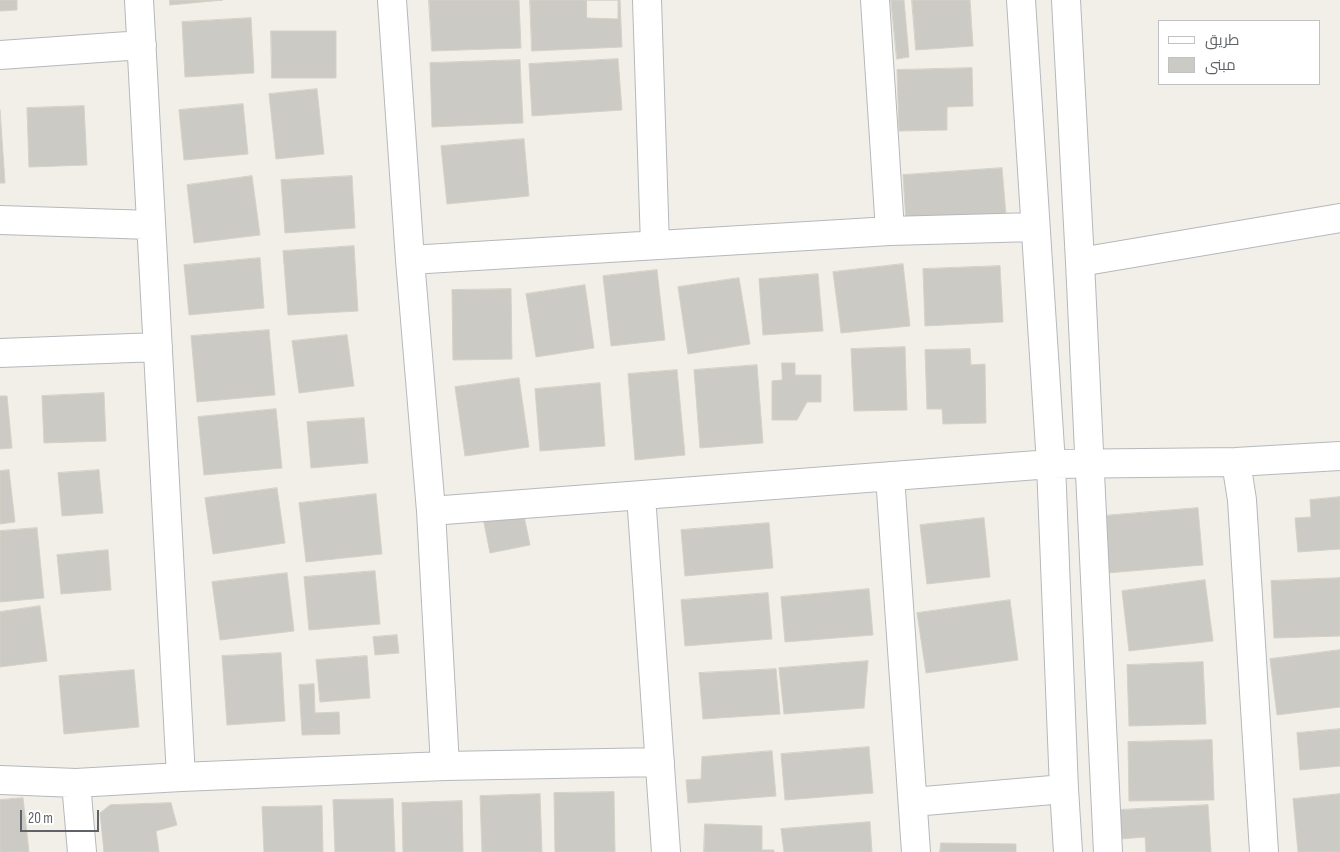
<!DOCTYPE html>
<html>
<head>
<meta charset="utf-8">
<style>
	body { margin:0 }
	#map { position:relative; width:1340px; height:852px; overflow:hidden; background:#f1efe8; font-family:"Sofia Sans Condensed",Cairo,sans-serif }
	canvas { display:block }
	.legend { position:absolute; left:1158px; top:20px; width:162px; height:65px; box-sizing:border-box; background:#fff; border:1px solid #bfc1c3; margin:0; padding:6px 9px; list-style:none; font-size:15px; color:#5f6368 }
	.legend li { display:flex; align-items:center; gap:10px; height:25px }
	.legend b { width:25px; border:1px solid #bfc1c3 }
	.scale { position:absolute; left:20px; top:810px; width:79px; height:22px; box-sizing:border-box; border:2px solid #5f6368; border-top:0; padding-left:6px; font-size:15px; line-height:18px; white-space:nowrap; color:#5f6368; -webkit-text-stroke:4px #fff; paint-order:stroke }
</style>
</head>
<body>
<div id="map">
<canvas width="1340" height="852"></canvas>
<ul class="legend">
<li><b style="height:6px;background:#fff"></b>طريق</li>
<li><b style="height:14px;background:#cccac5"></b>مبنى</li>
</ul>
<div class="scale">20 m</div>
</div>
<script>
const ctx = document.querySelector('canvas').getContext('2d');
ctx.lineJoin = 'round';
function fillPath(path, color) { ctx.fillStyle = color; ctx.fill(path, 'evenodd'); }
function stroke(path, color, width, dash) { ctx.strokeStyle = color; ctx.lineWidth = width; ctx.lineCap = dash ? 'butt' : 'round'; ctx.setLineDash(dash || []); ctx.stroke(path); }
const building = new Path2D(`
	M 0,0 L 17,0 L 17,10 L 0,11 Z
	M 170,0 L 223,0 L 170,5 Z
	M 429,0 L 519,0 L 521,48 L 432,51 Z
	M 530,0 L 620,0 L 622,47 L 532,51 Z
	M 587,0 L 618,0 L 618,19 L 587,18 Z
	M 891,0 L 904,0 L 909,57 L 897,59 Z
	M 912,0 L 970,0 L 973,46 L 916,50 Z
	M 251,18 L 254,73 L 185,77 L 182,22 Z
	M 271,31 L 336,31 L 336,78 L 272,78 Z
	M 618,59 L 622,110 L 532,116 L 529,64 Z
	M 520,60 L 523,123 L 432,127 L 430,63 Z
	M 972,68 L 973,106 L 947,107 L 947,130 L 899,131 L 897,70 Z
	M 317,89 L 324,154 L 276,159 L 269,94 Z
	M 243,104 L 248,154 L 184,160 L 179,110 Z
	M 84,106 L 87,165 L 29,167 L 27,108 Z
	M 0,110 L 5,183 L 0,183 Z
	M 524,139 L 529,196 L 447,204 L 441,146 Z
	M 1002,168 L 1006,215 L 906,222 L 903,175 Z
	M 252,176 L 260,235 L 194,243 L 187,185 Z
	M 352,176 L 355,228 L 285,233 L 281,180 Z
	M 354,246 L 358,311 L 288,315 L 283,251 Z
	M 260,258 L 264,308 L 189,315 L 184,265 Z
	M 903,264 L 910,326 L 841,333 L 833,272 Z
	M 1000,266 L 1003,322 L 925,326 L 923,269 Z
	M 657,270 L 665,340 L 611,346 L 603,276 Z
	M 818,274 L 823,331 L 763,335 L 759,279 Z
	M 739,278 L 750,344 L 688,354 L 678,287 Z
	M 585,285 L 594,348 L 536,357 L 526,294 Z
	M 511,289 L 512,359 L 453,360 L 452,290 Z
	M 269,330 L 275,395 L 197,402 L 191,336 Z
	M 347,335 L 354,386 L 299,393 L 292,341 Z
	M 905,347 L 907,410 L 854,411 L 851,349 Z
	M 970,349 L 971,365 L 985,364 L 986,423 L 943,424 L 942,409 L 927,409 L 925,350 Z
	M 782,363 L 795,363 L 795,375 L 821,375 L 821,402 L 807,402 L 797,420 L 772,420 L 772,381 L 782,380 Z
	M 757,365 L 763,443 L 700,448 L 694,370 Z
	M 677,370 L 685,455 L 635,460 L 628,374 Z
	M 519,378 L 529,447 L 465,456 L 455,387 Z
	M 600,383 L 605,446 L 540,451 L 535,389 Z
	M 104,393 L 106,441 L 44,443 L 42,396 Z
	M 0,396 L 7,396 L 12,448 L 0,449 Z
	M 276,409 L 282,468 L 204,475 L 198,417 Z
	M 364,418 L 368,463 L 311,468 L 307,422 Z
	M 9,470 L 15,522 L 0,524 L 0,471 Z
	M 99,470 L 103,513 L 62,516 L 58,473 Z
	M 277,488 L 285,543 L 213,554 L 205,498 Z
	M 376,494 L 382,554 L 306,562 L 299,503 Z
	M 1340,497 L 1340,549 L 1298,552 L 1295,518 L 1311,517 L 1310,500 Z
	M 1198,508 L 1203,565 L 1107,573 L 1102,516 Z
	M 523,511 L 530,545 L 490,553 L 483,518 Z
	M 984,518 L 990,577 L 927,584 L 920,525 Z
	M 769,523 L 773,568 L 685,576 L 681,530 Z
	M 37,528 L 44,598 L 0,602 L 0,531 Z
	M 108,550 L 111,590 L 61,594 L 57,555 Z
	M 375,571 L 380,624 L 309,630 L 304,577 Z
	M 287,573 L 294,631 L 220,640 L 212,582 Z
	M 1340,578 L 1340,636 L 1274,638 L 1271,581 Z
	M 1205,580 L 1213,641 L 1129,651 L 1122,591 Z
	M 869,589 L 873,635 L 785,642 L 781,597 Z
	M 768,593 L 772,639 L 685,646 L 681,600 Z
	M 1010,600 L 1018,660 L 926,673 L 917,613 Z
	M 40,606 L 47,661 L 0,667 L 0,612 Z
	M 397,635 L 399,653 L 375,655 L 373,637 Z
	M 1340,650 L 1340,707 L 1277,715 L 1270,659 Z
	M 281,653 L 285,721 L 227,725 L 222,656 Z
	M 367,656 L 370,698 L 320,702 L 316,660 Z
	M 868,661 L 864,708 L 784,714 L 779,668 Z
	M 1203,662 L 1206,724 L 1129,726 L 1127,665 Z
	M 776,669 L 780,714 L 703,719 L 699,673 Z
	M 134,670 L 139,727 L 64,734 L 59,676 Z
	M 314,684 L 315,713 L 339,712 L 340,734 L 302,735 L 299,685 Z
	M 1340,729 L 1340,766 L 1300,770 L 1297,733 Z
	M 1212,740 L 1214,800 L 1129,801 L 1128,742 Z
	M 869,747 L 873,793 L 785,800 L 781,754 Z
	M 772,751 L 776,796 L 688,803 L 686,780 L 701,779 L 702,757 Z
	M 614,792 L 615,852 L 555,852 L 554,793 Z
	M 540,794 L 542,852 L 482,852 L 480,796 Z
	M 1340,794 L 1340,852 L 1298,852 L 1293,799 Z
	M 23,798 L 29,852 L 0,852 L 0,800 Z
	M 393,799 L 395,852 L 335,852 L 333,800 Z
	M 462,801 L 463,852 L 403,852 L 402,803 Z
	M 171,803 L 177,825 L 156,831 L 159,852 L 104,852 L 100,813 L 110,805 Z
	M 1208,805 L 1211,852 L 1146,852 L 1145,837 L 1121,839 L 1119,810 Z
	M 322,806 L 323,852 L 264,852 L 262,807 Z
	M 870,822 L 872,852 L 784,852 L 781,829 Z
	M 705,824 L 762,826 L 762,850 L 774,850 L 774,852 L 704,852 Z
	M 941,843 L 1016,844 L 1016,852 L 940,852 Z`);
const minor = new Path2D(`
	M 139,0 L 181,777
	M 392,0 L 410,260 L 431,511 L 445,766
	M 647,0 L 655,245
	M 875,0 L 890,231
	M 1021,0 L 1051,464 L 1064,789 L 1068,852
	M 1066,0 L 1080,262 L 1108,852
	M 0,55 L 142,45
	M 0,220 L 151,225
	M 410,260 L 890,231 L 1035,227
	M 1080,262 L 1340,218
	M 0,353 L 158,347
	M 1236,462 L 1242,500 L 1264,852
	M 890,476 L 916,852
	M 641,495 L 666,852
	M 431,511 L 1051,464 L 1236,462 L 1340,456
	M 0,780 L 76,783 L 181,777 L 445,766 L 660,762
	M 76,783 L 82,852
	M 913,802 L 1064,789`);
fillPath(building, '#cccac5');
stroke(building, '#d6d1c6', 1);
stroke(minor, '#b5b8bc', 30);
stroke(minor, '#fff', 28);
</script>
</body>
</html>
